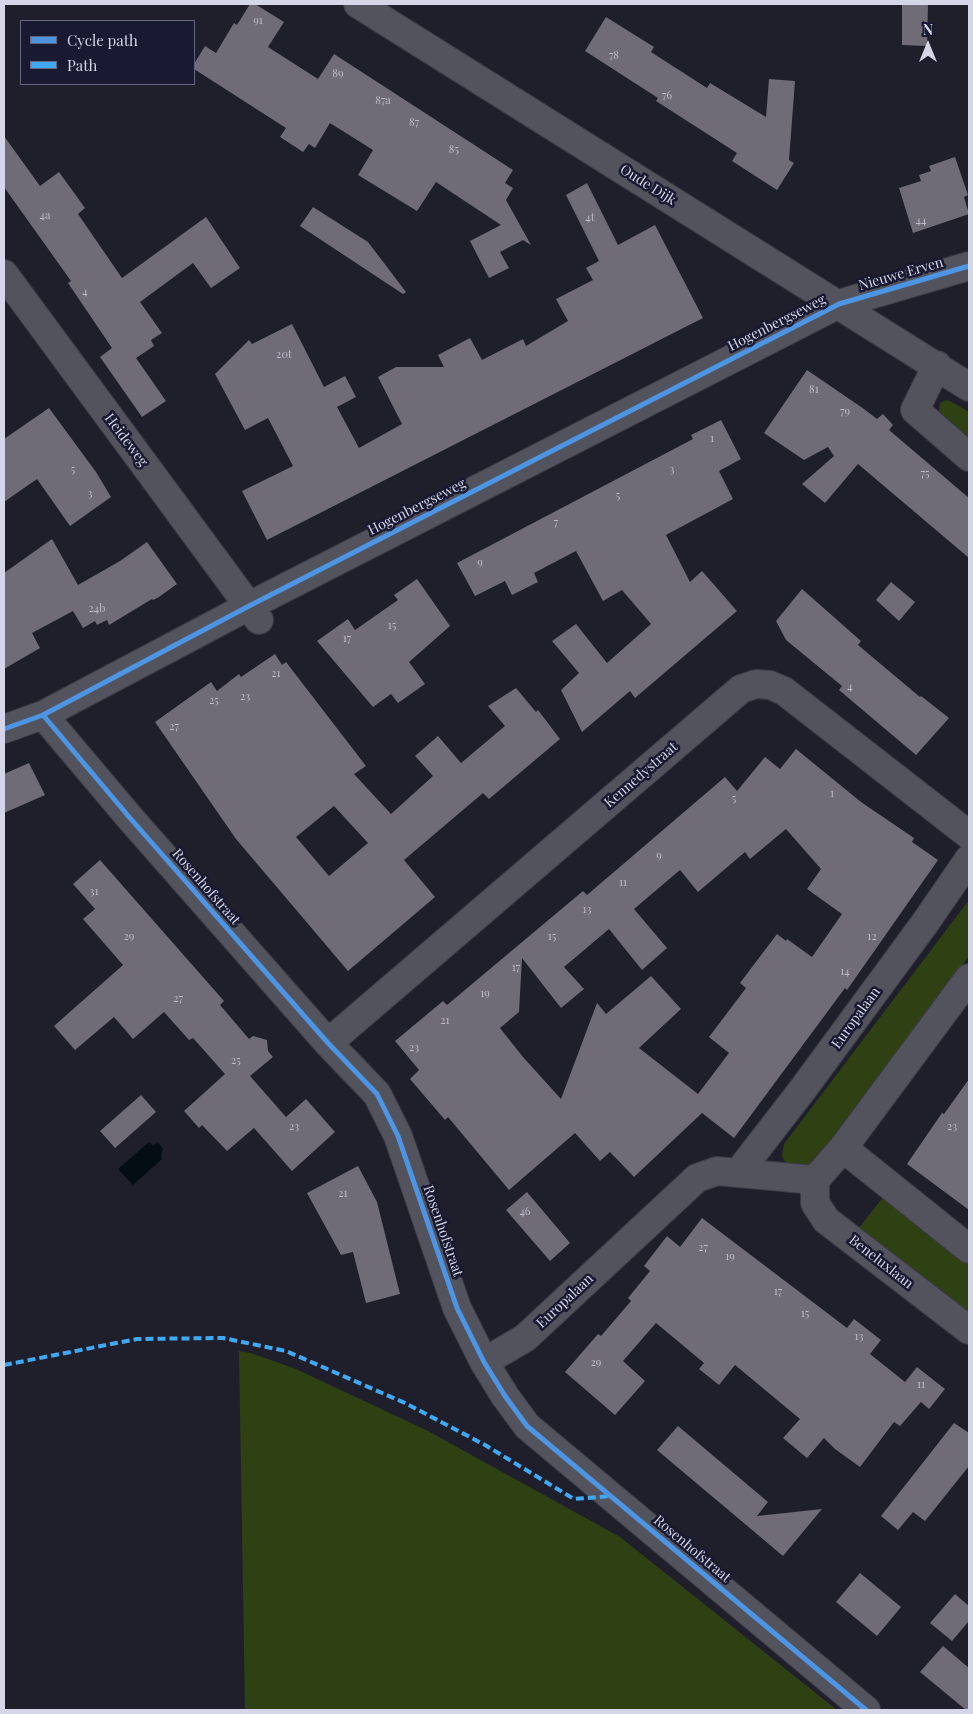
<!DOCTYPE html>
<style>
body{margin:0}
#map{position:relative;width:973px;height:1714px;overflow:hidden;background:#1f1f2c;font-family:"Playfair Display",serif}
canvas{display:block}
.frame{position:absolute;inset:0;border:5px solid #d5d7e8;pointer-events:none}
.legend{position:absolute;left:20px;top:20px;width:175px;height:65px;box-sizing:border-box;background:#191a32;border:1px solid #64667b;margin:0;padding:6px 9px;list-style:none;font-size:15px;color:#d5d7e8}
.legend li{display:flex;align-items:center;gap:10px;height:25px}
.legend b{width:25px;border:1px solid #64667b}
.north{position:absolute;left:903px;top:20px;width:50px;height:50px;-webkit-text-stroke:4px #191a32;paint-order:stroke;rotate:0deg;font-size:14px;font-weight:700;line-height:20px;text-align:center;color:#d5d7e8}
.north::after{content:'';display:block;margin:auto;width:18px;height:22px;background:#d5d7e8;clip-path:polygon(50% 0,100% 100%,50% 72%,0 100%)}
</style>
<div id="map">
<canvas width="973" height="1714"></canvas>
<div class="frame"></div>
<ul class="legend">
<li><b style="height:6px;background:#4d94e3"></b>Cycle path</li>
<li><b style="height:6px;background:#3fa9f5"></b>Path</li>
</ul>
<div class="north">N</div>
</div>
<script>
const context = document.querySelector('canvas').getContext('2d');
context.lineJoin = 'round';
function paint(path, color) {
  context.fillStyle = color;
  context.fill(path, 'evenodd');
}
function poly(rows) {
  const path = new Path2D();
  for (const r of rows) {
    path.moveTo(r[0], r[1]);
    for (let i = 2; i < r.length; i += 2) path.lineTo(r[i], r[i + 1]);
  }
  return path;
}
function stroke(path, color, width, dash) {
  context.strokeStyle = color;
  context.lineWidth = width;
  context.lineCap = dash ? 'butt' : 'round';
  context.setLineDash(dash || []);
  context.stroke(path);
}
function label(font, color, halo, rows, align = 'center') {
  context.font = font + ' "Playfair Display",serif';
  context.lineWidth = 5;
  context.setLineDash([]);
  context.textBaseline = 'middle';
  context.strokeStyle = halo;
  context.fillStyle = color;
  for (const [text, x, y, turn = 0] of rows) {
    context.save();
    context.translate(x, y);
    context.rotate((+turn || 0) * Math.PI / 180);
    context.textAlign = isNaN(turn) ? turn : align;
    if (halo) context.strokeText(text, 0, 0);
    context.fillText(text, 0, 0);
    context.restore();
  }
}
paint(poly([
 [946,400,954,403,969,412,969,438,939,411,940,403],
 [969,900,969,956,824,1153,811,1166,796,1169,785,1162,782,1156,784,1144],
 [885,1195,969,1262,969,1316,858,1229],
 [239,1351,251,1353,296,1369,428,1431,620,1537,837,1710,245,1710]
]), '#2f4112');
paint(poly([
 [149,1142,152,1145,158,1143,163,1148,161,1156,162,1159,133,1185,118,1169]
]), '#030d13');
paint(poly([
 [250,4,255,4,284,22,268,47,318,79,334,54,513,170,505,183,513,188,506,200,531,245,523,240,500,252,509,268,489,278,470,241,501,225,436,182,417,211,358,175,373,150,330,123,315,148,309,144,303,152,280,137,286,128,194,69,194,64,205,46,216,53,234,23,237,25],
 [902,4,928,4,927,46,902,45],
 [606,17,654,47,651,52,707,88,710,83,766,117,769,79,795,81,789,160,794,163,777,190,732,161,737,153,656,101,658,98,585,51],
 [4,136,40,186,59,172,85,208,78,214,122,278,206,217,240,268,211,288,193,263,140,302,162,333,151,340,154,346,136,358,166,401,142,417,100,357,112,348,68,283,71,281,4,187],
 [955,157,968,195,964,197,969,214,913,233,899,188,921,181,919,175,931,171,929,166],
 [587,183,618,245,655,225,703,318,267,540,242,491,293,466,268,418,245,430,215,374,249,340,252,344,292,324,324,387,345,376,356,397,337,407,359,448,402,424,378,377,396,367,444,367,438,355,470,338,482,360,523,339,526,346,568,321,556,299,593,280,586,268,599,261,566,195],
 [313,207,368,242,406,292,403,294,300,226],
 [807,370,864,409,877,419,883,414,893,425,889,430,969,498,969,558,858,464,825,503,802,484,834,456,828,447,804,460,764,433],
 [49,408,96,472,111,497,70,526,37,479,4,502,4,439],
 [721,420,741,459,719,471,733,499,666,535,690,582,702,571,737,611,635,698,630,691,582,732,561,690,579,673,552,641,576,624,607,663,651,624,622,590,603,601,576,551,534,573,538,582,512,595,505,581,475,596,457,563,693,439,691,435],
 [52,539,78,585,120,561,147,542,177,584,159,597,153,600,152,599,109,625,107,620,97,625,95,621,83,628,73,611,32,633,40,648,4,669,4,573],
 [417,579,450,626,409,662,425,684,398,703,391,694,373,707,317,641,348,619,355,630,398,600,394,595],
 [891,582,915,602,899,621,876,600],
 [802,589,861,641,858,645,920,697,921,696,949,718,916,755,839,690,842,686,786,640,776,621],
 [275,654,282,665,286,662,366,766,354,774,391,814,433,776,415,756,438,736,461,763,505,726,488,706,516,688,536,712,538,710,560,739,489,799,483,793,404,860,435,897,348,971,236,839,155,722,211,682,217,691,239,674,241,677],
 [334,806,368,843,329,876,296,837],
 [796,749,861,802,914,838,912,842,938,860,847,990,845,988,734,1138,702,1113,634,1177,610,1152,600,1161,575,1133,509,1190,448,1117,445,1120,410,1079,419,1070,395,1041,443,1001,447,1005,583,891,587,895,725,777,737,791,765,757,780,769],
 [786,829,821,869,807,889,842,914,812,957,787,939,786,941,777,934,740,983,746,988,709,1037,729,1053,698,1094,639,1048,681,1009,651,976,606,1014,597,1003,561,1099,523,1057,500,1028,519,1012,522,958,561,1008,584,989,564,967,609,929,642,970,667,948,634,909,680,870,698,892,745,852,750,859],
 [29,763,45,795,4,813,4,774],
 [100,860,224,1001,220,1005,249,1039,253,1036,267,1040,268,1051,273,1057,250,1076,286,1117,306,1099,335,1132,292,1171,254,1128,227,1151,202,1125,199,1128,184,1111,225,1074,193,1038,189,1040,164,1012,133,1039,114,1017,75,1050,54,1026,123,965,83,919,95,909,73,884],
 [969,1079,969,1210,907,1164,942,1113,944,1114],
 [141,1095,156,1112,115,1148,100,1131],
 [358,1166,377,1202,400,1294,366,1303,353,1252,341,1255,307,1193],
 [527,1192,570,1243,550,1261,506,1210],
 [702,1218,847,1328,854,1319,881,1340,870,1354,905,1382,917,1367,945,1389,929,1409,921,1402,900,1426,894,1422,860,1467,835,1449,824,1438,807,1458,783,1438,800,1419,735,1365,719,1385,699,1369,704,1363,656,1323,623,1361,645,1381,615,1415,565,1372,598,1334,601,1336,631,1301,628,1298,650,1271,644,1266,667,1236,680,1247],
 [954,1423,969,1433,969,1466,925,1521,913,1512,898,1530,881,1516],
 [678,1426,768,1502,757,1516,822,1509,783,1556,657,1450],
 [860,1573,901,1607,877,1636,836,1602],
 [955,1594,969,1606,969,1621,952,1641,930,1623],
 [943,1646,969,1668,969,1710,966,1710,920,1672]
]), '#6f6b77');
const minor = poly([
 [358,4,969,387],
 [4,274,259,620],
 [937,365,915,410,969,457],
 [43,715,130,818,328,1043,377,1094,398,1136,457,1308,484,1362,505,1396,527,1426,866,1710],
 [4,729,43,715,249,606,839,304,969,266],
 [328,1043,741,689,756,684,770,685,784,691,969,835],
 [843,1148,969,1249],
 [738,1173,803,1089,925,923,969,859],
 [815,1180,815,1203,826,1220,969,1330],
 [484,1362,525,1338,697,1178,717,1171,815,1180,843,1148,969,978]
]);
stroke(minor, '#3b3b46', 30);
stroke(minor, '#52535d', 28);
stroke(poly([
 [4,1365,137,1339,223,1338,286,1351,405,1403,485,1445,574,1499,611,1496]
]), '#3fa9f5', 4, [8, 4]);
stroke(poly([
 [43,715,130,818,328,1043,377,1094,398,1136,457,1308,484,1362,505,1396,527,1426,866,1710],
 [4,729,43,715,249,606,839,304,969,266]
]), '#4d94e3', 5);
label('11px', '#bcbccc', null, [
 ["91",258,21],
 ["78",614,56],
 ["89",338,74],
 ["76",667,96],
 ["87a",383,101],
 ["87",414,123],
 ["85",454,150],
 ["4a",45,216],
 ["4t",590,218],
 ["44",921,221],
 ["4",85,292],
 ["20t",284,355],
 ["81",814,390],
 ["79",845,412],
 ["1",712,439],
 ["5",73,470],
 ["3",672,470],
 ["75",925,474],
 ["3",90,494],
 ["5",618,496],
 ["7",556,523],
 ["9",480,563],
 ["24b",97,609],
 ["15",392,626],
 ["17",347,639],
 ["21",276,674],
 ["4",850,687],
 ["23",245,697],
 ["25",214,701],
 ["27",174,727],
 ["1",832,794],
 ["5",734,799],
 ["9",659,856],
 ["11",623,883],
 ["31",94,892],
 ["13",587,910],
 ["29",129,937],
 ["15",552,937],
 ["12",872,937],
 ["17",516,968],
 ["14",845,972],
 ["19",485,994],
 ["27",178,999],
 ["21",445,1021],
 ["23",414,1048],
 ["25",236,1061],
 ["23",294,1127],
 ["23",952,1127],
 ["21",343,1194],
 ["46",525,1212],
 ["27",703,1248],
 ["19",730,1257],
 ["17",778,1292],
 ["15",805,1314],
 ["13",859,1337],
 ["29",596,1363],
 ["11",921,1385]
]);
label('14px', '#d5d7e8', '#191a32', [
 ["Oude Dijk",648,185,32],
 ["Nieuwe Erven",901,274,-16],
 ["Hogenbergseweg",777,323,-27],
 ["Heideweg",126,440,53],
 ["Hogenbergseweg",417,507,-27],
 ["Kennedystraat",641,775,-41],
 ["Rosenhofstraat",206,887,49],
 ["Europalaan",856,1018,-54],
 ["Rosenhofstraat",443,1231,71],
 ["Beneluxlaan",881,1262,38],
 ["Europalaan",565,1301,-43],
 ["Rosenhofstraat",692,1549,40]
]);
</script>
